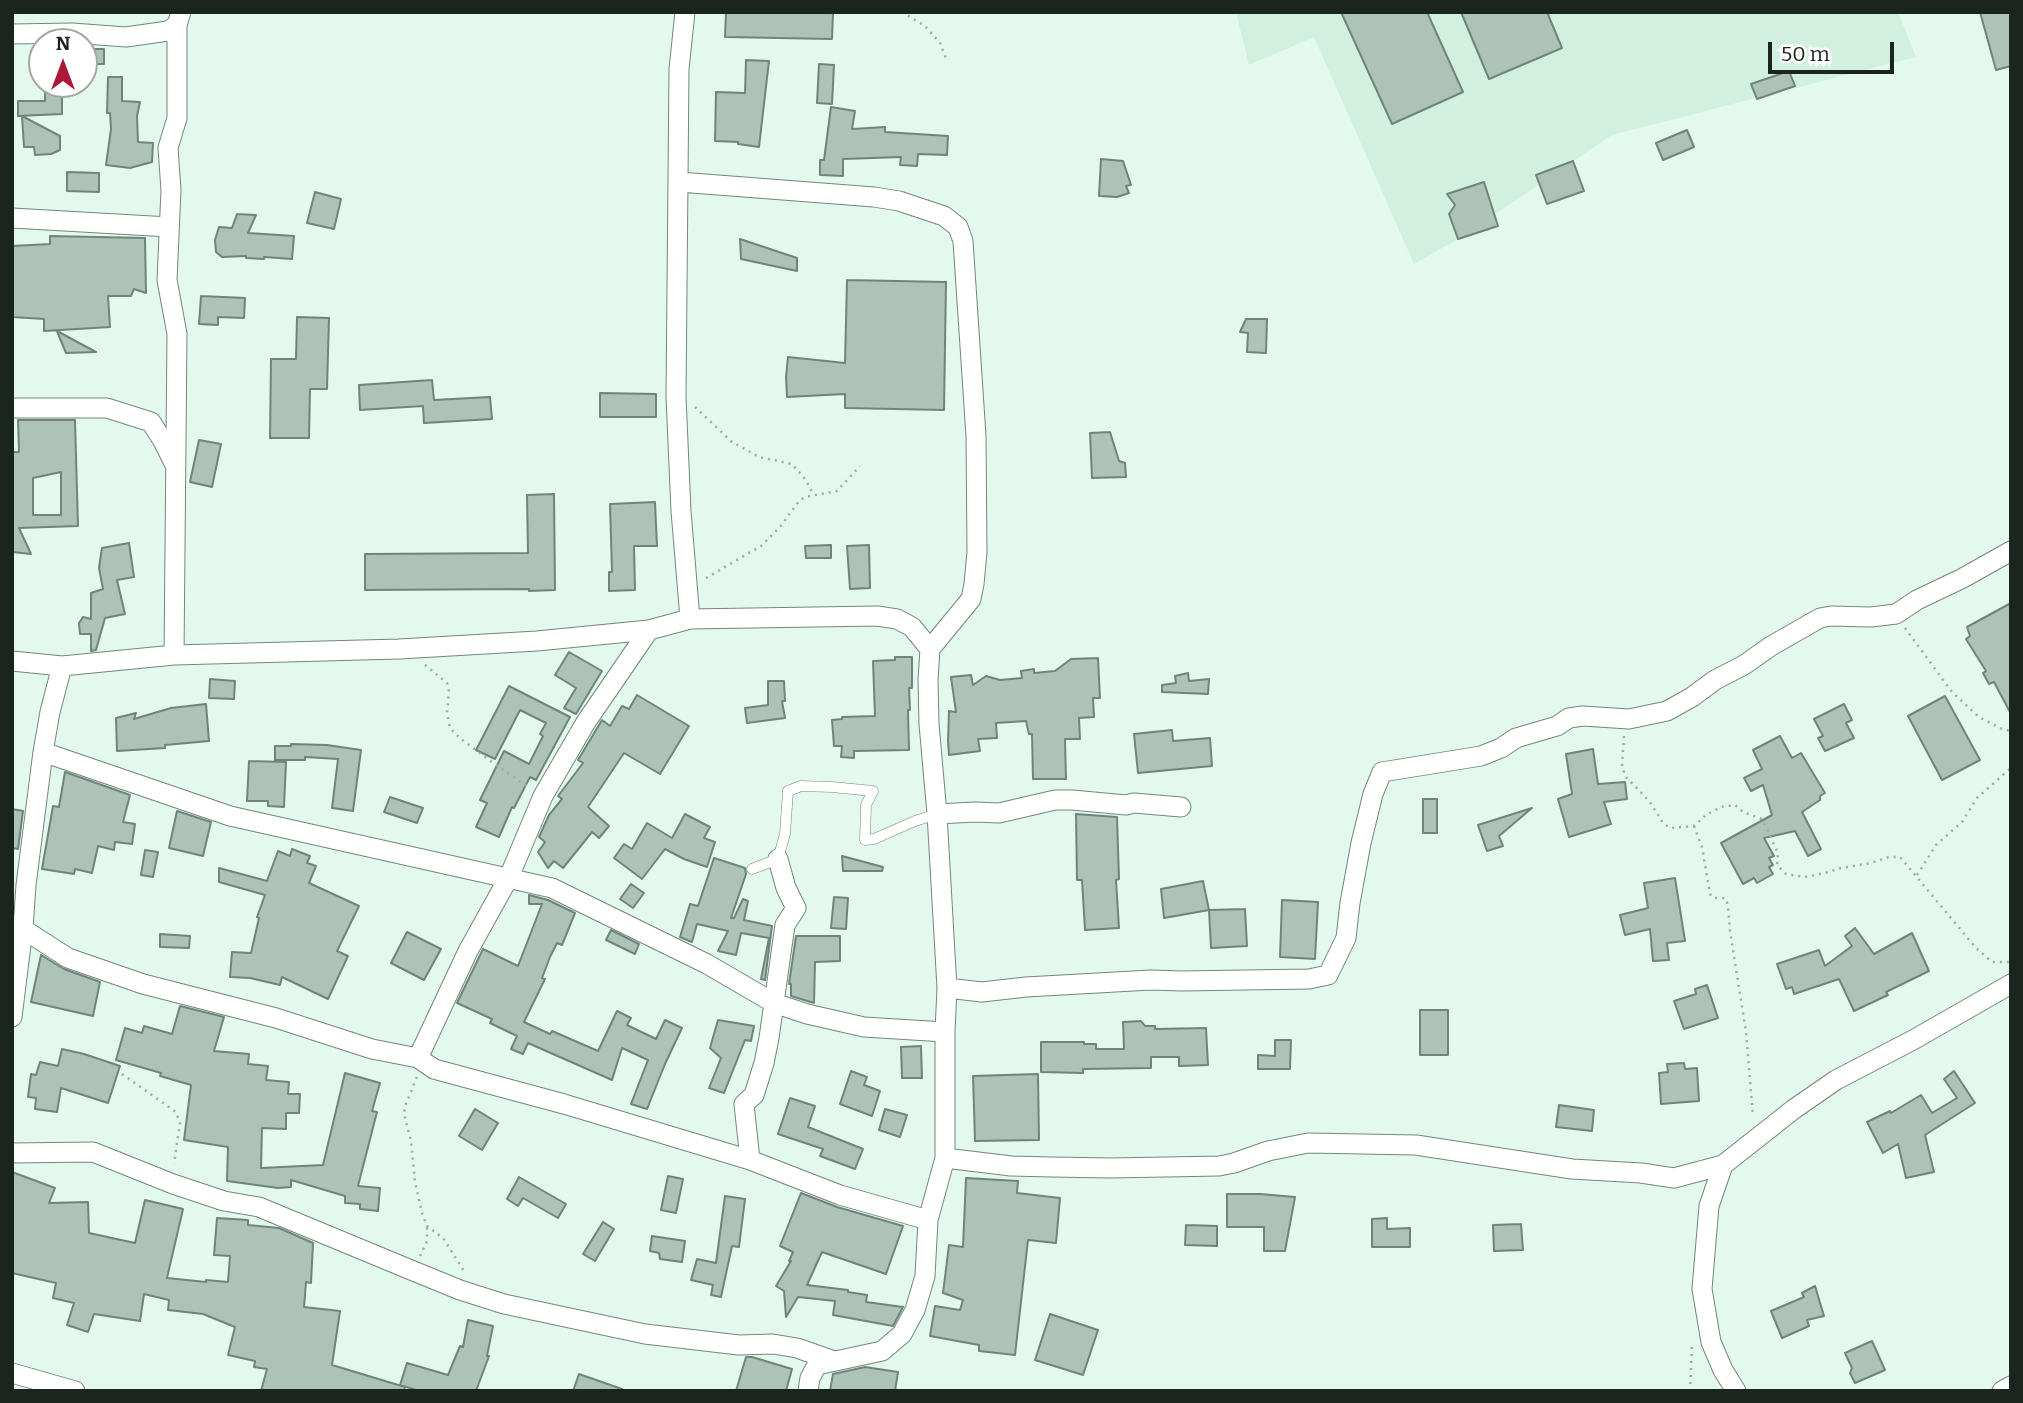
<!DOCTYPE html>
<style>
body{margin:0}
#map{position:relative;width:2023px;height:1403px;overflow:hidden;background:#e3f9ed;font-family:Bitter,serif}
canvas{display:block}
.frame{position:absolute;inset:0;border:14px solid #1c2420;pointer-events:none}
.north{position:absolute;left:28px;top:28px;width:70px;height:70px;box-sizing:border-box;background:#fff;border:2px solid #a4a7a6;border-radius:50%;rotate:0deg;font-size:19px;font-weight:700;line-height:28px;text-align:center;color:#1c2420}
.north::after{content:'';display:block;margin:auto;width:24px;height:32px;background:#ad183a;clip-path:polygon(50% 0,100% 100%,50% 72%,0 100%)}
.scale{position:absolute;left:1768px;top:42px;width:126px;height:32px;box-sizing:border-box;border:4px solid #1c2420;border-top:0;padding-left:9px;font-size:21px;line-height:24px;white-space:nowrap;color:#1c2420;-webkit-text-stroke:5px #fff;paint-order:stroke}
</style>
<div id="map">
<canvas width="2023" height="1403"></canvas>
<div class="frame"></div>
<div class="north">N</div>
<div class="scale">50 m</div>
</div>
<script>
const context = document.querySelector('canvas').getContext('2d');
context.lineJoin = 'round';
function paint(path, color) {
  context.fillStyle = color;
  context.fill(path, 'evenodd');
}
function poly(rows) {
  const path = new Path2D();
  for (const r of rows) {
    path.moveTo(r[0], r[1]);
    for (let i = 2; i < r.length; i += 2) path.lineTo(r[i], r[i + 1]);
  }
  return path;
}
function stroke(path, color, width, dash) {
  context.strokeStyle = color;
  context.lineWidth = width;
  context.lineCap = dash ? 'butt' : 'round';
  context.setLineDash(dash || []);
  context.stroke(path);
}
paint(poly([
 [1236,12,1898,12,1916,57,1612,135,1458,239,1414,264,1314,37,1249,65]
]), '#d2f0e0');
const building = poly([
 [726,12,833,13,832,39,725,37,726,12],
 [1341,12,1427,12,1463,92,1392,124,1341,12],
 [1461,12,1547,12,1562,48,1489,79,1461,12],
 [1980,12,2011,12,2011,66,1996,70,1980,12],
 [84,49,104,49,104,64,84,64,84,49],
 [746,60,769,61,759,147,738,144,738,142,715,141,716,92,745,93,746,60],
 [819,64,834,65,832,104,817,103,819,64],
 [1789,71,1795,86,1757,99,1751,84,1789,71],
 [108,77,122,77,122,101,140,102,137,116,138,142,153,143,152,162,130,168,106,165,111,129,110,113,107,113,108,77],
 [45,84,62,84,62,114,18,116,18,101,45,101,45,84],
 [831,107,855,111,852,129,885,127,885,132,948,136,947,155,918,154,917,166,900,165,901,157,843,159,843,176,820,175,820,160,824,160,831,107],
 [22,116,60,136,60,150,51,154,35,155,34,147,24,147,22,116],
 [1687,130,1694,147,1663,160,1656,143,1687,130],
 [1101,159,1123,161,1131,185,1126,186,1129,193,1117,197,1099,196,1101,159],
 [1573,161,1584,191,1547,204,1536,175,1573,161],
 [67,172,99,173,99,192,67,191,67,172],
 [1484,182,1498,226,1458,239,1449,214,1455,205,1447,194,1484,182],
 [315,192,341,199,334,229,307,223,315,192],
 [237,214,256,215,248,233,294,236,292,259,264,257,264,259,246,258,246,256,222,257,216,252,215,240,219,227,232,228,237,214],
 [50,236,145,238,146,293,134,289,131,296,108,296,110,327,44,331,44,319,12,317,12,246,50,244,50,236],
 [740,239,797,258,797,271,741,259,740,239],
 [847,280,946,282,944,410,845,408,845,394,787,397,786,377,788,357,845,363,847,280],
 [201,296,245,298,244,318,218,317,218,325,199,324,201,296],
 [297,317,329,318,327,389,310,389,309,438,270,438,271,359,296,359,297,317],
 [1246,319,1267,319,1266,353,1247,352,1248,333,1240,332,1246,319],
 [57,331,96,352,66,353,57,331],
 [432,380,434,400,490,397,492,419,424,423,423,406,360,410,359,385,432,380],
 [600,393,656,394,656,417,600,417,600,393],
 [18,420,75,420,78,526,19,528,31,554,12,552,12,452,19,452,18,420],
 [61,472,61,515,33,515,33,478,61,472],
 [1110,432,1119,461,1125,463,1126,477,1092,478,1090,433,1110,432],
 [199,440,221,444,212,487,190,482,199,440],
 [554,494,555,590,529,591,529,589,365,590,365,554,528,553,527,495,554,494],
 [655,502,657,546,634,546,635,590,609,591,609,572,612,572,610,504,655,502],
 [129,543,134,577,117,580,125,614,105,618,96,650,91,651,91,634,80,634,79,623,83,617,91,619,91,593,103,589,99,568,102,548,129,543],
 [831,545,831,558,806,558,805,546,831,545],
 [869,545,870,588,850,589,847,546,869,545],
 [2011,603,2011,714,1994,682,1989,684,1983,673,1986,671,1966,639,1970,636,1967,627,2011,603],
 [569,652,602,671,576,714,564,708,576,688,555,675,569,652],
 [895,657,912,657,912,688,909,688,910,710,908,710,909,750,854,751,854,758,841,757,842,746,834,746,832,720,842,719,842,717,875,716,873,661,895,660,895,657],
 [1098,658,1100,698,1093,698,1094,717,1079,718,1080,739,1065,739,1066,779,1033,779,1032,734,1029,734,1026,721,996,723,997,738,978,739,980,751,949,755,948,741,949,711,956,712,951,677,971,675,973,685,986,676,1000,680,1022,678,1021,671,1034,669,1034,673,1055,671,1071,659,1098,658],
 [1188,673,1189,681,1209,679,1208,694,1162,692,1162,685,1176,683,1175,676,1188,673],
 [210,679,235,681,234,699,209,698,210,679],
 [768,681,784,681,785,701,782,701,785,718,747,723,745,708,768,705,768,681],
 [509,686,570,717,536,780,530,777,514,808,512,807,499,837,476,827,487,803,480,800,504,751,529,764,543,736,540,734,546,723,520,710,495,759,476,750,509,686],
 [637,695,689,726,660,774,624,753,588,807,609,826,599,838,592,832,563,868,554,861,548,868,538,852,545,842,539,837,549,815,562,799,558,796,583,763,578,760,602,720,610,726,622,706,629,709,637,695],
 [1945,696,1980,760,1942,780,1908,716,1945,696],
 [206,704,209,741,165,745,165,748,117,751,116,718,136,713,134,719,171,708,206,704],
 [1844,704,1852,720,1846,723,1854,738,1825,751,1818,738,1823,736,1814,719,1844,704],
 [1172,730,1173,741,1210,738,1212,766,1138,773,1134,734,1172,730],
 [1780,736,1792,758,1801,753,1825,793,1820,796,1820,800,1802,812,1821,849,1808,856,1795,831,1764,838,1774,856,1769,858,1773,865,1769,867,1773,874,1757,883,1754,878,1743,884,1721,843,1772,815,1763,785,1751,791,1744,778,1762,769,1753,750,1780,736],
 [291,744,327,745,361,750,353,811,332,808,338,759,305,757,305,760,275,760,275,746,291,746,291,744],
 [1593,749,1598,784,1625,782,1627,799,1604,802,1611,824,1569,837,1558,799,1572,794,1566,754,1593,749],
 [249,761,286,762,284,807,268,806,268,801,247,801,249,761],
 [65,772,130,795,123,822,135,824,132,844,115,842,114,850,98,846,92,873,75,869,74,874,42,869,53,806,59,807,65,772],
 [390,797,423,808,417,823,384,812,390,797],
 [1423,799,1437,799,1437,833,1423,833,1423,799],
 [1532,808,1499,836,1503,846,1487,851,1478,825,1532,808],
 [12,809,23,811,18,849,12,848,12,809],
 [177,811,211,822,203,856,169,848,177,811],
 [685,814,710,827,704,838,715,842,707,867,684,859,665,849,642,879,614,858,624,844,632,849,647,823,672,838,685,814],
 [1076,814,1117,817,1119,879,1116,880,1119,928,1085,930,1082,880,1077,880,1076,814],
 [292,849,310,856,307,863,316,866,309,883,359,906,337,951,348,956,328,999,282,977,280,985,250,978,230,977,232,952,251,953,259,918,257,917,265,895,219,882,219,868,267,881,278,851,290,856,292,849],
 [145,850,158,852,153,877,141,875,145,850],
 [842,856,883,867,882,871,843,871,842,856],
 [714,858,745,868,746,874,731,918,734,918,743,899,748,901,744,920,772,926,765,980,761,979,769,938,741,933,736,955,718,951,728,931,697,924,692,942,680,937,690,904,698,906,714,858],
 [1675,878,1685,941,1667,943,1669,960,1653,961,1650,929,1625,935,1620,915,1648,908,1644,883,1675,878],
 [1203,881,1209,910,1164,918,1161,889,1203,881],
 [631,884,644,893,633,908,620,899,631,884],
 [529,895,548,900,575,913,562,945,557,943,550,957,542,978,545,979,524,1022,550,1034,552,1031,598,1051,617,1011,631,1018,627,1025,656,1039,665,1020,682,1028,665,1064,647,1109,631,1104,648,1060,622,1048,612,1080,528,1043,523,1054,511,1049,517,1036,490,1023,492,1019,457,1003,483,949,518,966,542,904,529,904,529,895],
 [834,897,848,898,846,929,831,928,834,897],
 [1282,900,1318,902,1315,959,1280,957,1282,900],
 [1245,909,1247,946,1211,948,1209,910,1245,909],
 [1855,928,1874,954,1912,933,1929,971,1886,992,1888,995,1854,1011,1839,979,1794,994,1792,987,1786,989,1777,964,1819,950,1825,966,1852,946,1845,936,1855,928],
 [611,930,639,944,635,954,606,940,611,930],
 [407,932,441,949,424,980,391,963,407,932],
 [160,934,190,936,189,948,160,947,160,934],
 [796,936,840,936,840,961,815,962,814,1003,791,996,791,984,789,984,796,936],
 [41,955,64,969,100,982,93,1016,31,1002,41,955],
 [1707,985,1718,1018,1684,1029,1674,1001,1696,994,1695,989,1707,985],
 [180,1006,224,1017,214,1051,249,1054,248,1064,268,1066,266,1080,289,1082,288,1094,300,1094,299,1113,286,1113,286,1129,262,1128,261,1168,323,1165,345,1073,380,1083,372,1111,377,1112,358,1186,380,1188,378,1211,360,1209,360,1204,345,1203,345,1196,291,1180,291,1187,278,1188,227,1181,228,1147,184,1140,191,1085,160,1076,161,1073,116,1060,125,1028,142,1033,144,1026,172,1034,180,1006],
 [1420,1010,1448,1010,1448,1055,1420,1055,1420,1010],
 [718,1020,754,1026,751,1041,745,1040,724,1093,709,1088,721,1058,710,1048,718,1020],
 [1141,1021,1145,1026,1155,1026,1155,1029,1206,1028,1208,1065,1179,1066,1179,1057,1151,1057,1151,1068,1083,1069,1083,1073,1041,1072,1041,1042,1084,1042,1084,1044,1096,1044,1096,1049,1124,1049,1123,1022,1141,1021],
 [1275,1040,1291,1040,1290,1069,1258,1069,1258,1055,1275,1056,1275,1040],
 [921,1046,922,1078,902,1078,901,1047,921,1046],
 [62,1049,84,1054,120,1066,108,1103,61,1088,57,1112,35,1109,36,1098,28,1097,31,1074,36,1075,40,1062,58,1066,62,1049],
 [1684,1063,1685,1069,1697,1068,1699,1101,1661,1104,1659,1073,1668,1072,1667,1064,1684,1063],
 [851,1071,867,1077,864,1085,880,1091,872,1116,840,1104,851,1071],
 [1954,1071,1975,1103,1925,1135,1934,1172,1906,1178,1898,1144,1883,1153,1867,1122,1890,1111,1891,1113,1921,1095,1932,1113,1957,1098,1944,1079,1954,1071],
 [1038,1074,1039,1140,975,1141,973,1076,1038,1074],
 [790,1098,815,1106,808,1127,863,1149,855,1169,820,1156,823,1149,778,1134,790,1098],
 [1559,1105,1594,1110,1592,1131,1556,1127,1559,1105],
 [475,1109,498,1123,482,1150,459,1136,475,1109],
 [885,1109,907,1115,900,1137,879,1130,885,1109],
 [12,1172,55,1188,49,1203,88,1202,89,1233,135,1243,145,1200,183,1209,167,1278,206,1282,206,1280,228,1282,230,1256,214,1255,217,1218,248,1220,248,1225,279,1228,313,1243,311,1283,306,1282,304,1307,340,1311,332,1365,405,1387,404,1391,261,1391,267,1369,254,1367,255,1361,228,1355,235,1327,203,1314,168,1310,169,1300,144,1294,140,1321,94,1314,88,1332,67,1325,74,1303,53,1298,56,1283,12,1273,12,1172],
 [668,1176,683,1179,676,1213,661,1210,668,1176],
 [519,1177,566,1204,558,1218,523,1198,518,1206,507,1199,519,1177],
 [966,1178,1018,1181,1017,1193,1060,1198,1056,1243,1028,1240,1015,1355,979,1351,979,1345,930,1336,935,1306,960,1310,963,1300,943,1293,949,1245,963,1247,966,1178],
 [801,1193,837,1207,903,1226,886,1274,822,1252,807,1285,848,1290,848,1292,867,1295,866,1302,903,1307,893,1326,833,1315,835,1301,798,1297,786,1317,784,1291,776,1286,791,1261,789,1261,793,1252,780,1246,801,1193],
 [1227,1194,1260,1194,1295,1197,1285,1251,1264,1251,1264,1227,1227,1227,1227,1194],
 [725,1196,745,1199,739,1247,732,1246,721,1297,711,1295,713,1285,691,1280,697,1259,716,1263,725,1196],
 [1387,1218,1387,1229,1410,1228,1410,1247,1372,1247,1372,1219,1387,1218],
 [603,1222,614,1229,595,1261,583,1254,603,1222],
 [1521,1224,1523,1250,1494,1251,1493,1225,1521,1224],
 [1186,1225,1217,1226,1217,1246,1185,1245,1186,1225],
 [652,1236,685,1241,682,1262,660,1259,659,1253,650,1251,652,1236],
 [1815,1286,1824,1316,1807,1320,1809,1326,1782,1338,1771,1311,1804,1297,1802,1293,1815,1286],
 [1050,1314,1098,1330,1083,1375,1035,1360,1050,1314],
 [468,1320,493,1326,487,1356,489,1356,476,1391,419,1391,400,1385,407,1363,448,1375,460,1346,463,1347,468,1320],
 [1872,1341,1885,1370,1855,1383,1850,1373,1852,1368,1845,1353,1872,1341],
 [746,1357,752,1357,792,1369,786,1391,736,1391,746,1357],
 [865,1367,898,1372,895,1391,830,1391,833,1374,865,1367],
 [579,1374,622,1389,621,1391,573,1391,579,1374]
]);
paint(building, '#aec3b8');
stroke(building, '#70857a', 2);
const lane = poly([
 [752,869,778,859,785,834,788,791,801,786,832,787,873,791,866,805,865,840,874,839,915,821,937,814]
]);
const street = poly([
 [685,12,679,69,676,397,681,511,690,619],
 [12,34,72,33,126,37,168,31,177,25],
 [679,182,874,197,899,201,944,216,958,227,963,241,976,436,977,552,974,584,971,599,930,649,928,680,929,724,937,814,947,988,945,1032,945,1158,928,1220,925,1276,915,1310,902,1334,882,1351,817,1365,810,1378,808,1391],
 [12,218,169,227],
 [12,408,107,408,151,422,163,441,174,463],
 [174,655,177,334,167,280,171,190,168,148,177,118,177,25,181,12],
 [12,661,62,666,174,655,399,649,537,641,649,630,690,619,877,616,897,619,912,627,930,649],
 [43,752,230,816,552,888,707,964,774,1003,807,1014,864,1027,945,1032],
 [937,814,975,812,999,813,1055,800,1072,800,1126,805,1134,803,1181,807],
 [12,925,23,929,68,958,143,984,276,1018,372,1049,418,1058,434,1069,564,1104,750,1160,840,1195,928,1220],
 [947,988,982,992,1026,987,1151,980,1182,981,1309,979,1328,975,1346,938,1350,903,1361,843,1373,794,1382,772,1481,756,1501,748,1516,738,1557,726,1569,718,1583,716,1629,719,1667,711,1692,697,1715,680,1744,665,1771,646,1820,618,1831,616,1871,617,1896,614,1917,600,1963,578,2011,551],
 [12,1017,23,929,26,885,43,752,50,712,62,666],
 [418,1058,468,951,509,877,543,796,586,722,649,630],
 [12,1153,93,1152,173,1184,224,1201,259,1207,411,1270,460,1290,504,1304,645,1334,739,1345,773,1344,797,1348,834,1361],
 [945,1158,1011,1166,1052,1167,1111,1168,1219,1166,1234,1163,1268,1151,1308,1143,1416,1145,1572,1169,1641,1173,1674,1178,1723,1165,1794,1109,1836,1080,1913,1040,2011,984],
 [750,1160,744,1104,754,1095,764,1063,769,1038,785,925,796,908,786,888,778,859],
 [1723,1165,1709,1206,1702,1289,1711,1342,1723,1370,1736,1391],
 [12,1373,75,1391],
 [2002,1391,2011,1386]
]);
stroke(lane, '#73877c', 11);
stroke(street, '#73877c', 21);
stroke(poly([
 [902,12,925,26,940,43,947,61],
 [695,407,732,442,759,457,792,464,805,479,814,495],
 [706,578,761,546,780,527,799,501,805,497,837,491,860,466],
 [1905,628,1952,692,1979,717,2002,729,2011,731],
 [425,665,447,683,449,691,447,713,450,728,461,739,492,762,528,787],
 [1624,736,1622,766,1625,776,1650,802,1663,823,1670,828,1694,826,1706,815,1721,807,1735,805,1743,812,1762,819,1778,853,1777,865,1786,874,1805,877,1825,873,1841,868,1871,863,1889,857,1900,857,1976,948,1992,962,2011,962],
 [1694,826,1702,847,1710,894,1714,898,1725,898,1728,905,1730,931,1746,1032,1753,1116],
 [1917,875,1936,845,1962,822,1977,798,2011,768],
 [122,1074,176,1112,180,1123,174,1164],
 [417,1077,405,1106,404,1114,411,1141,415,1182,422,1213,427,1226,443,1238,464,1271],
 [420,1256,427,1241,427,1226],
 [1690,1391,1692,1346]
]), '#9cada4', 2.5, [2, 5]);
stroke(lane, '#fff', 10);
stroke(street, '#fff', 19);
</script>
